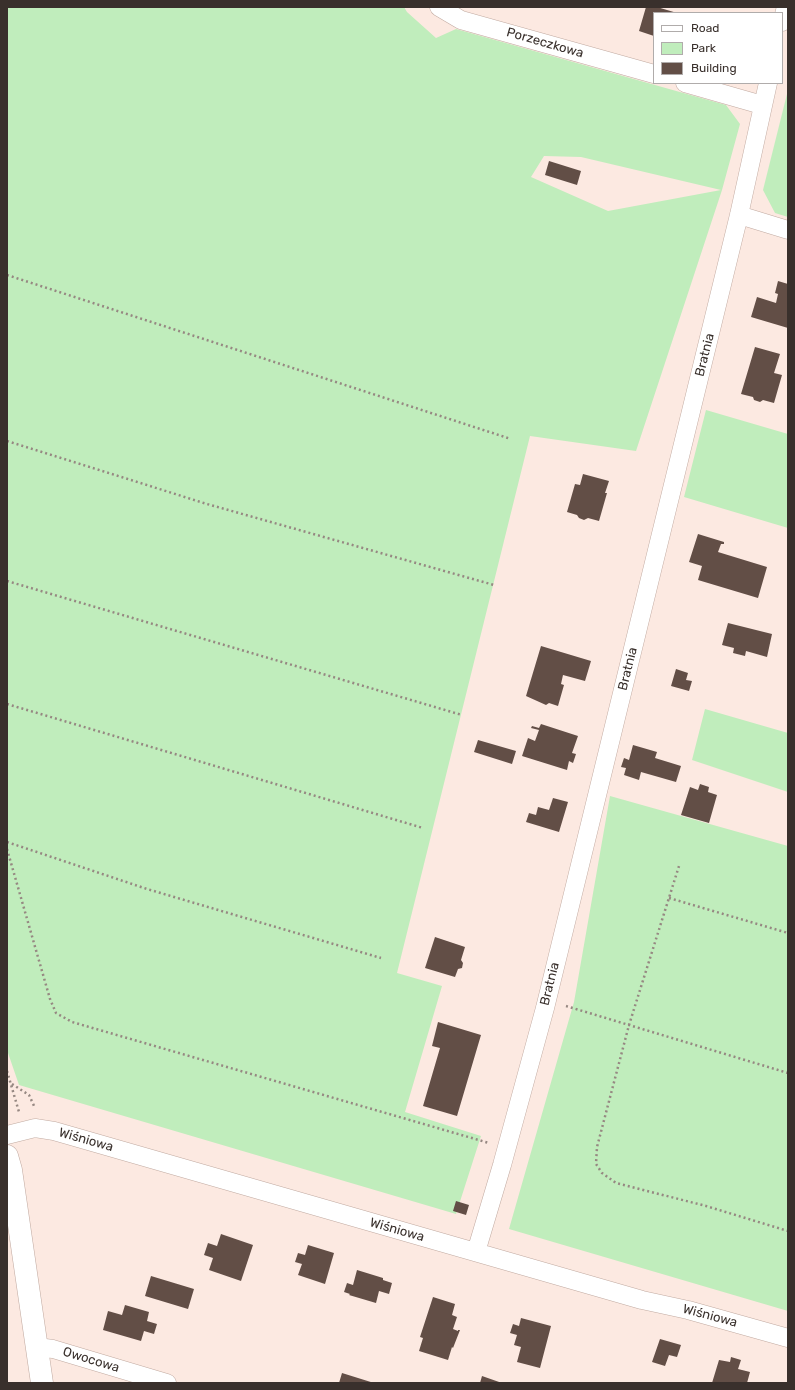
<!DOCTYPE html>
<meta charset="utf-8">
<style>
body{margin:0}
#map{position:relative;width:795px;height:1390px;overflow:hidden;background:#fce9e1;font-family:Rubik,sans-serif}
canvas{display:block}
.frame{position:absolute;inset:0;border:8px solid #39302c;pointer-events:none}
.legend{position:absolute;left:653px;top:12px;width:130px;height:72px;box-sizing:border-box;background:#fff;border:1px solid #b0acab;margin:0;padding:5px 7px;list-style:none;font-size:12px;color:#39302c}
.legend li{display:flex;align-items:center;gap:8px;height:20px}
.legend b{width:20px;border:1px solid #b0acab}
</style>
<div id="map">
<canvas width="795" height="1390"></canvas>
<div class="frame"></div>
<ul class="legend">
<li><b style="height:5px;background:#fff"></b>Road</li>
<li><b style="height:11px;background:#c0edbc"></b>Park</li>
<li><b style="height:11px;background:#624e46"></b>Building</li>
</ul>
</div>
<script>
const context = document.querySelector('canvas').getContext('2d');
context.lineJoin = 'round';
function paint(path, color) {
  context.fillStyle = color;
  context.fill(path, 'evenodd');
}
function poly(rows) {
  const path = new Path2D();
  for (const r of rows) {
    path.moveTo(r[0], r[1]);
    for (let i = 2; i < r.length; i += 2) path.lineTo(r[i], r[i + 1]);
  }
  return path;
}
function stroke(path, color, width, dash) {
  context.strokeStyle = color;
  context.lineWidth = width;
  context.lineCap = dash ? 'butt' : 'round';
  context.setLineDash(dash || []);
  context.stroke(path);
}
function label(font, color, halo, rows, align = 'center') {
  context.font = font + ' Rubik,sans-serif';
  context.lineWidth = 4;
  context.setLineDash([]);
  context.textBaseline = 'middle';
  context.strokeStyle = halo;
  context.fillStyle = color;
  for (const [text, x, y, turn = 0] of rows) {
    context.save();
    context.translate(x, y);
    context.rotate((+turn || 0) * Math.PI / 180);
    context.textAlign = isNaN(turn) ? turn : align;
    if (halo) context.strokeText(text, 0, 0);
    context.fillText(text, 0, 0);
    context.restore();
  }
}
paint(poly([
 [7,7,404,7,407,12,436,38,456,29,726,105,740,124,722,190,636,451,530,436,397,973,442,986,405,1112,481,1136,456,1214,19,1085,7,1050],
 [544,156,581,157,721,190,608,211,531,177],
 [787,94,788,94,788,217,775,213,763,190],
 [706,410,788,434,788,528,684,497],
 [705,709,788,733,788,792,692,760],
 [610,796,788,846,788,1311,509,1229,574,1002]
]), '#c0edbc');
paint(poly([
 [646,7,657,7,677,13,654,13,654,36,639,31],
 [549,161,581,171,577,185,545,175],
 [778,281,788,284,788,328,751,317,757,297,776,303,778,294,775,293],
 [755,347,780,354,774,373,782,375,774,403,763,400,760,402,754,400,753,397,741,394],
 [583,474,609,481,605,493,607,493,599,521,588,518,584,520,579,518,577,515,567,512,575,484,580,485],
 [698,534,724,542,724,544,721,544,718,552,767,567,758,598,698,580,702,566,689,562],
 [728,623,772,634,767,657,746,651,745,656,733,653,734,648,722,645],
 [541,646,591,661,585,681,563,675,561,684,564,685,558,706,549,703,546,705,526,696],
 [676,669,688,673,686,680,692,681,689,691,671,686],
 [541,724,578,736,572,753,576,754,573,763,569,761,567,770,522,756,528,738,535,741,539,730,531,728,532,726,539,728],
 [478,740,516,751,512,764,474,752],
 [633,745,657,752,655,758,681,766,676,782,641,772,639,780,624,775,626,768,621,767,624,758,629,760],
 [700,784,709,787,708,792,717,795,709,823,681,815,690,787,698,790],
 [553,798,568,802,559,832,526,822,529,813,536,815,538,807,549,810],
 [435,937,465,947,461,960,463,963,462,968,458,969,455,977,425,968],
 [438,1022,481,1035,457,1116,423,1106,440,1048,432,1046],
 [456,1201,469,1205,466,1215,453,1211],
 [221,1234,253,1245,241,1281,209,1270,213,1258,204,1255,208,1243,217,1246],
 [308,1245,334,1253,325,1284,298,1275,302,1264,295,1262,298,1253,305,1255],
 [357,1270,383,1278,383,1280,392,1283,389,1294,379,1291,376,1303,349,1295,350,1294,344,1292,347,1283,353,1285],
 [151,1276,194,1289,188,1309,145,1296],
 [433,1297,455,1304,452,1315,457,1317,453,1329,458,1331,458,1330,460,1330,453,1348,452,1347,448,1360,419,1351,423,1338,420,1337],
 [125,1305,149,1312,147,1321,157,1324,154,1334,144,1331,141,1341,103,1330,108,1311,122,1315],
 [521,1318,551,1326,540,1368,517,1362,521,1347,514,1345,517,1335,510,1333,513,1324,519,1326],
 [660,1339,681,1345,677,1357,669,1355,665,1366,652,1362],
 [731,1357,741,1360,738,1369,750,1372,747,1383,712,1383,719,1360,730,1362],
 [342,1373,374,1383,339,1383],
 [482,1376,502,1383,480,1383]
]), '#624e46');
const minor = poly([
 [439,7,461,20,654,74],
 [782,22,786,7],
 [685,83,762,105],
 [739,215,788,230],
 [7,1135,35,1128,54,1131,642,1300,688,1310,788,1338],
 [476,1252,502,1165,545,1008,739,215,768,83],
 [37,1347,53,1349,167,1383]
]);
const tertiary = poly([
 [7,1156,11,1170,42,1383]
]);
stroke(minor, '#c1aaa1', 19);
stroke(tertiary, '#c1aaa1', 23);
stroke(poly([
 [7,275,511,439],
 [7,441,207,504,494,585],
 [7,581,462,715],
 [7,704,423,828],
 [7,842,147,889,381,958],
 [7,849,50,999,56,1013,72,1022,489,1143],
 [679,866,629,1025,597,1147,596,1164,602,1173,616,1183,706,1206,788,1231],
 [669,898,788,933],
 [566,1006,788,1073],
 [7,1071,19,1112],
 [12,1084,29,1095,35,1108]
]), '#968882', 2.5, [2, 3]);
stroke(minor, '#fff', 18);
stroke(tertiary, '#fff', 22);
label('13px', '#39302c', '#fff', [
 ["Porzeczkowa",545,43,16],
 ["Bratnia",705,355,-76],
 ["Bratnia",628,669,-76],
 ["Bratnia",550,984,-76],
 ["Wiśniowa",86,1140,16],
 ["Wiśniowa",397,1230,16],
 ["Wiśniowa",710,1316,15],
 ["Owocowa",91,1360,17]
]);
</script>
